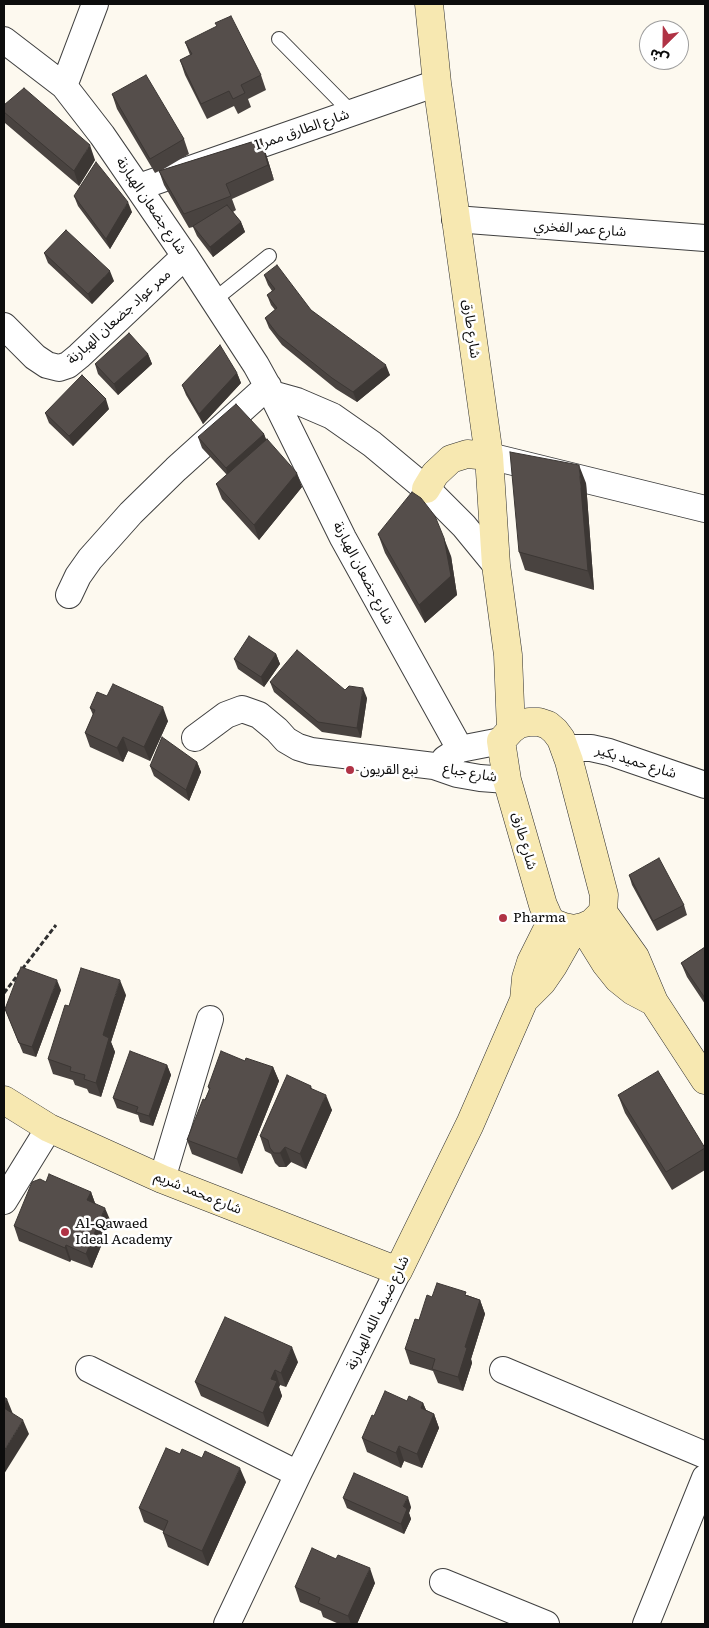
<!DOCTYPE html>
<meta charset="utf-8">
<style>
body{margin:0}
#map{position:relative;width:709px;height:1628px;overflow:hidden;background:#fdf9ef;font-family:Literata,"Noto Sans Arabic",serif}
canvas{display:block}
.frame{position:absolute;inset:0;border:5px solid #0d0d0d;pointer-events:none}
.north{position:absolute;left:639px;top:20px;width:50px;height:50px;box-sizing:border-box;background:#fff;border:1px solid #9e9e9e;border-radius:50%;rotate:203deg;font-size:14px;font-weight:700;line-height:20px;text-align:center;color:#0d0d0d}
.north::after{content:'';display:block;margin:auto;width:18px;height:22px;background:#b03345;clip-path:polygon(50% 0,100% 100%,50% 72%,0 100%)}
</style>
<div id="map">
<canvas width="709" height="1628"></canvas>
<div class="frame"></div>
<div class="north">ش</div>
</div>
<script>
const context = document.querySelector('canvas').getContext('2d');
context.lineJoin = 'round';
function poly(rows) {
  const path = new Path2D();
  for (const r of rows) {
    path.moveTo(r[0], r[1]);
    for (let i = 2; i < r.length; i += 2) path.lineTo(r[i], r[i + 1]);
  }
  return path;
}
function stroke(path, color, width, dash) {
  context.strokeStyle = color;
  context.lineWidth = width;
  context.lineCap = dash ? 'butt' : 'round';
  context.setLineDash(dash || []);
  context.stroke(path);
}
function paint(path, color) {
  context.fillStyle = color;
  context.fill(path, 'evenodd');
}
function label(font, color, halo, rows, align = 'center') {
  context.font = font + ' Literata,"Noto Sans Arabic",serif';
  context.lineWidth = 5;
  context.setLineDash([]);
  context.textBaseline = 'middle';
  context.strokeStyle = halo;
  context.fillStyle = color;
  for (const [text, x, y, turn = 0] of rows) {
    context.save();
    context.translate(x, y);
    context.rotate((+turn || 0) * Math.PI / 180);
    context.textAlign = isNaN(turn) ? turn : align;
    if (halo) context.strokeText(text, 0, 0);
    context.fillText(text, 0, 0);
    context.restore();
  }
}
const lane = poly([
 [279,39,352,113],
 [214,300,269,256]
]);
const street = poly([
 [4,40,64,86,102,135,185,256,256,365,272,394,343,538,460,749],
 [64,86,95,4],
 [139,187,437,83],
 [455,219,705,238],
 [4,326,35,357,47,365,59,368,68,365,79,356,185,256],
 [272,394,297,401,332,416,372,444,432,494,464,526,496,565],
 [489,456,705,509],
 [69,595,78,576,90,559,131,513,176,469,268,386],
 [195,738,226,715,242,709,259,715,277,730,286,740,298,747,311,751,434,766,457,774,480,778,507,780],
 [565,748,591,748,609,752,705,785],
 [445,759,460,749,501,741],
 [162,1179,210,1019],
 [4,1201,49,1128],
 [89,1369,298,1474],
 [503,1370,705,1455],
 [443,1582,546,1624],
 [227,1624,298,1474,398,1271],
 [646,1624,705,1478]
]);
const secondary = poly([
 [429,4,437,83,489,456,496,565,508,655,511,730],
 [426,489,435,474,451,459,467,454,489,456],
 [529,722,539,722,548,725,555,731,561,739,569,761,604,895,603,912,592,923,583,927,574,929,564,927,551,922,547,914,543,905,507,780,501,741,511,730,519,724,529,722],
 [603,912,635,957,654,1002,705,1080],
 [583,927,606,964,618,979,633,991,654,1002],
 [524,1000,542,982,553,966,574,929],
 [4,1100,49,1128,162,1179,398,1271,470,1124,524,1000,526,978,531,962,551,922]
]);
stroke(lane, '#404040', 16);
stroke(street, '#404040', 28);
stroke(secondary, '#2f2f2f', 29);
stroke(poly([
 [4,993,56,925]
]), '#2f2f2f', 3, [5, 2.5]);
stroke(lane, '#fff', 14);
stroke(street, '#fff', 26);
stroke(secondary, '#f7e8b1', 28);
paint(poly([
 [185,42,261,75,266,90,248,99,251,107,238,114,234,106,207,119,185,75,180,60,190,55],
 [112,94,184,139,189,154,162,170,261,139,266,154,274,180,232,199,236,210,233,212,241,222,245,232,213,257,197,236,193,227,189,228,164,185,159,171,155,173,117,109],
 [4,105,95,160,79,186,5,123,4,120],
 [74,196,132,212,110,249,78,206],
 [44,253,114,281,92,304,48,263],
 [264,275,311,310,390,375,357,402,336,389,282,345,269,328,265,318,275,310,271,305,267,295,272,291,268,285],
 [148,354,152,364,118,395,98,374,95,364],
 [237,373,241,383,203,424,186,395,182,385],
 [109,409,73,446,49,423,45,413],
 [264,434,266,440,302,487,259,540,222,499,216,484,227,475,202,448,198,437],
 [586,483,594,590,525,570,519,552],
 [378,534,451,556,457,595,425,623,385,553],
 [276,654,280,664,264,687,238,669,234,659],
 [270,682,345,690,367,698,361,738,322,732,274,692],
 [107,696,168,721,150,761,128,751,123,762,90,747,85,733,93,715,90,708],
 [197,762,201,772,189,801,154,776,150,766],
 [629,875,684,905,687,915,657,931,632,885],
 [705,947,705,1004,687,977,681,963],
 [61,990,36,1057,23,1053,5,1009],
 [126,995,111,1042,115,1052,101,1097,89,1093,87,1089,75,1085,73,1080,53,1074,48,1059,69,1006],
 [245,1061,273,1067,279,1081,242,1174,192,1154,187,1140,209,1090,208,1087],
 [167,1065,171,1075,153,1126,140,1122,138,1115,117,1108,113,1098],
 [311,1086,312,1089,332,1110,306,1169,291,1162,286,1167,279,1167,275,1163,271,1154,265,1151,260,1136],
 [618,1095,705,1148,705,1170,672,1190,625,1113],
 [46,1182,91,1192,95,1203,111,1222,92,1268,71,1260,70,1262,19,1241,14,1226],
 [467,1295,480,1300,485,1314,471,1359,472,1363,463,1391,438,1383,433,1371,410,1364,405,1349,419,1320,432,1297],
 [298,1362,286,1387,280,1385,279,1387,282,1396,268,1427,201,1396,195,1382],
 [407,1401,423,1403,426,1410,434,1414,439,1428,422,1468,404,1461,401,1468,367,1452,362,1438,374,1416],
 [246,1482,208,1566,168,1547,163,1533,163,1531,144,1522,139,1508],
 [343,1498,411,1507,409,1513,411,1519,404,1534,347,1508],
 [336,1559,375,1583,357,1624,339,1624,323,1617,321,1611,300,1602,295,1587]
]), '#494340');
paint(poly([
 [261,139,266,154,274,180,268,165],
 [90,145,95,160,79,186,74,171],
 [128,202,132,212,110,249,106,239],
 [241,222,245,232,213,257,210,247],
 [110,271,114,281,92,304,88,294],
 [148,354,152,364,118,395,114,384],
 [386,365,390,375,357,402,353,392],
 [237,373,241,383,203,424,199,414],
 [106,399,109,409,73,446,69,436],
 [264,434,268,444,229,478,226,468],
 [579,465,586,483,594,590,588,571],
 [297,473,302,487,259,540,254,525],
 [444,538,451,556,457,595,425,623,419,605],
 [276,654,280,664,264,687,261,677],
 [363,688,367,698,361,738,357,728],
 [163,707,168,721,150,761,144,747],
 [123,737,128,751,123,762,117,748],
 [197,762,201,772,189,801,186,790],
 [57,980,61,990,36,1057,32,1047],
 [120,980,126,995,111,1042,115,1052,101,1097,96,1083,103,1035],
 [167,1065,171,1075,153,1126,149,1116],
 [273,1067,279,1081,242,1174,237,1159],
 [326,1095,332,1110,306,1169,300,1154],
 [285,1147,291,1162,286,1167,280,1153],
 [91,1192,96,1206,87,1200],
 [105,1208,111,1222,92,1268,86,1254],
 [66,1245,71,1260,70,1262,65,1248],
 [480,1300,485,1314,471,1359,472,1363,463,1391,458,1377,465,1347],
 [292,1347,298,1362,286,1387,281,1373],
 [275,1370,280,1385,279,1387,282,1396,268,1427,263,1413,271,1379],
 [7,1399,13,1414,4,1410,4,1405],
 [423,1403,429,1417,421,1408],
 [434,1414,439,1428,422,1468,417,1454],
 [23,1420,29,1434,4,1474,4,1451],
 [399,1446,404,1461,401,1468,396,1453],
 [240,1468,246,1482,208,1566,202,1551],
 [408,1497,411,1507,409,1513,411,1519,404,1534,401,1524,403,1506],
 [370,1568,375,1583,357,1624,351,1624,348,1616]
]), '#3c3734');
const building = poly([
 [231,16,261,75,241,85,245,93,233,99,229,91,201,104,180,60,192,54,185,42,217,26,215,23,231,16],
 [146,75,184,139,150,159,112,94,146,75],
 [24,88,90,145,74,171,4,112,4,105,24,88],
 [261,139,268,165,226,184,231,196,184,214,159,171,261,139],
 [96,162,128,202,106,239,74,196,96,162],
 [227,205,241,222,210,247,193,226,227,205],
 [66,230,110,271,88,294,44,253,66,230],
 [277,265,311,310,386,365,353,392,332,378,278,335,265,318,277,308,267,295,275,289,264,275,277,265],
 [129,333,148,354,114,384,95,364,129,333],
 [220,345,237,373,199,414,182,385,220,345],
 [82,375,106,399,69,436,45,413,82,375],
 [236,404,264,434,226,468,198,437,236,404],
 [267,439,297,473,254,525,216,484,267,439],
 [510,452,579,465,588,571,519,552,510,452],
 [412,492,421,498,435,516,444,538,451,576,419,605,378,534,412,492],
 [249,636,276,654,261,677,234,659,249,636],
 [297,650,345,690,349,686,363,688,357,728,318,722,270,682,297,650],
 [113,684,163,707,144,747,123,737,117,748,85,733,95,710,90,708,97,692,107,696,113,684],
 [162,737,197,762,186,790,150,766,162,737],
 [659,858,684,905,653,921,629,875,659,858],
 [705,947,705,998,681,963,705,947],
 [21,967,57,980,32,1047,19,1043,5,1009,21,967],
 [81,968,120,980,103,1035,109,1038,96,1083,84,1079,85,1075,70,1071,71,1067,48,1059,65,1005,69,1006,81,968],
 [130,1051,167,1065,149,1116,136,1112,138,1107,113,1098,130,1051],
 [221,1051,245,1061,246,1058,273,1067,237,1159,187,1140,203,1099,205,1100,210,1088,208,1087,221,1051],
 [658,1071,705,1148,666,1172,618,1095,658,1071],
 [287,1075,311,1086,310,1088,326,1095,300,1154,285,1147,280,1153,274,1153,270,1148,268,1140,260,1136,287,1075],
 [49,1174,91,1192,87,1200,105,1208,86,1254,66,1245,65,1248,14,1226,32,1182,40,1179,46,1182,49,1174],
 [437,1283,466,1292,465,1295,480,1300,465,1347,467,1348,458,1377,432,1369,435,1359,405,1349,415,1319,419,1320,427,1295,432,1297,437,1283],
 [225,1317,292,1347,281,1373,275,1370,271,1379,277,1381,263,1413,195,1382,225,1317],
 [385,1391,407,1401,409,1396,423,1403,421,1408,434,1414,417,1454,399,1446,396,1453,362,1438,372,1415,374,1416,385,1391],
 [4,1397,7,1399,4,1405,4,1397],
 [4,1408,23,1420,4,1451,4,1408],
 [166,1448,180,1454,182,1449,202,1458,205,1451,240,1468,202,1551,163,1533,168,1521,139,1508,166,1448],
 [354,1473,408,1497,403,1506,407,1509,401,1524,343,1498,354,1473],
 [312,1548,336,1559,338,1555,370,1568,348,1616,318,1603,320,1598,295,1587,312,1548]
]);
paint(building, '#554e4b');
stroke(building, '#3c3734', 1);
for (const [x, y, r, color] of [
 [350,770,5,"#b03345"],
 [503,918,5,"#b03345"],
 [65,1232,5,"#b03345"]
]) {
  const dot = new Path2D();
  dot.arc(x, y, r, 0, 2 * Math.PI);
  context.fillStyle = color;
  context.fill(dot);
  stroke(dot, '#fff', 2);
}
label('14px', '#0d0d0d', '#fff', [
 ["شارع الطارق ممر 1",302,130,-19],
 ["شارع جضعان الهبارنة",151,206,56],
 ["شارع عمر الفخري",580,229,4],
 ["ممر عواد جضعان الهبارنة",119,317,-42],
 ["شارع طارق",471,329,82],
 ["شارع جضعان الهبارنة",363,573,62],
 ["شارع حميد بكير",636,762,17],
 ["شارع جباع",470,773,10],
 ["شارع طارق",524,841,74],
 ["شارع محمد شريم",198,1193,22],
 ["شارع ضيف الله الهبارنة",378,1313,-64]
]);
label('14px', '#0d0d0d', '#fff', [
 ["نبع القريون",360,770],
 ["Pharma",513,918],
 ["Al-Qawaed",75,1224],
 ["Ideal Academy",75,1240]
], 'left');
</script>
